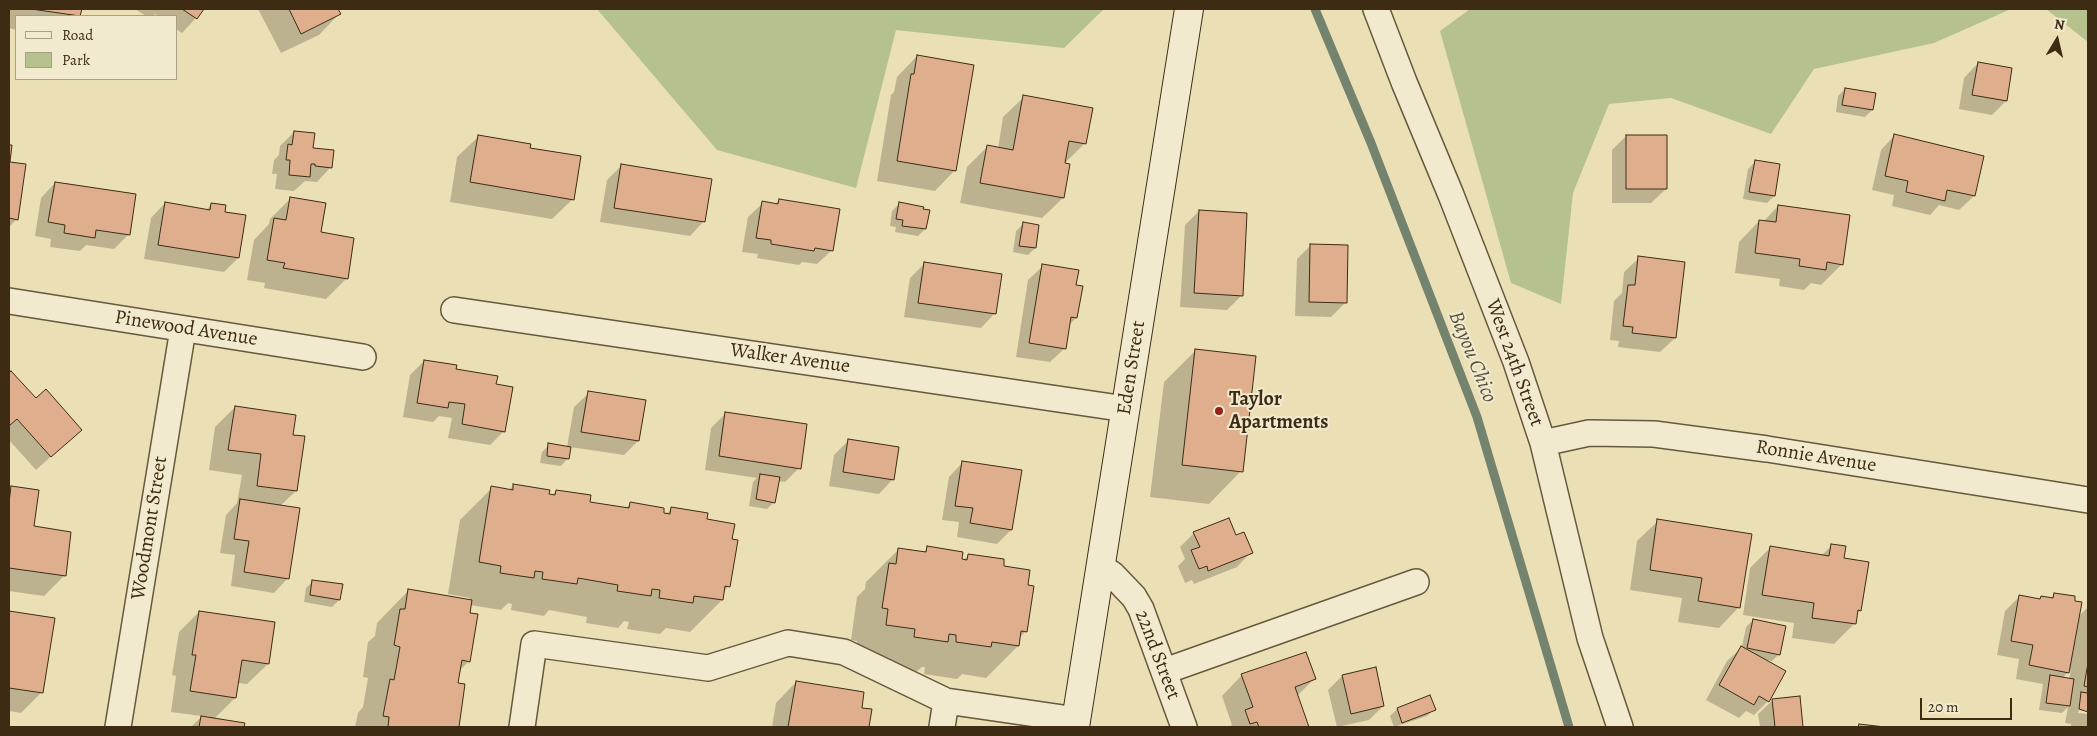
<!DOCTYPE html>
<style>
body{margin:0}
#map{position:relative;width:2097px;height:736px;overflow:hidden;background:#ebdfb5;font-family:Alegreya,serif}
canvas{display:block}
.frame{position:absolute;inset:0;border:10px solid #3d2b14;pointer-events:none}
.legend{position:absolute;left:15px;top:15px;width:162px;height:65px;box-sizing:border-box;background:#f2eacf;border:1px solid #aa9e84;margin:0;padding:6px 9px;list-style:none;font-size:15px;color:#3d2b14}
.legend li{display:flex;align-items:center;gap:10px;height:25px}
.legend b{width:25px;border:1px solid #aa9e84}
.north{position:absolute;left:2032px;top:15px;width:50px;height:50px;-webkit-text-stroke:4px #f2eacf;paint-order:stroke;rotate:9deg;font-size:14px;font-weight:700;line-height:20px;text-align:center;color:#3d2b14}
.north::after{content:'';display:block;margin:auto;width:18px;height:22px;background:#3d2b14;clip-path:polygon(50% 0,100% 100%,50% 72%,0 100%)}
.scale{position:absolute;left:1920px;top:698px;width:92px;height:22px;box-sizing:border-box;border:2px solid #3d2b14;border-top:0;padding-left:6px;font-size:15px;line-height:18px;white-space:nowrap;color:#3d2b14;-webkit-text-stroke:4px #f2eacf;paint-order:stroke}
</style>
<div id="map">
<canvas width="2097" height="736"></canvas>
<div class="frame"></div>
<ul class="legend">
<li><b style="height:6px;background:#f2eacf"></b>Road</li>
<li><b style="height:14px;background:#b6c28e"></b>Park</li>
</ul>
<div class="north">N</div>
<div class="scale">20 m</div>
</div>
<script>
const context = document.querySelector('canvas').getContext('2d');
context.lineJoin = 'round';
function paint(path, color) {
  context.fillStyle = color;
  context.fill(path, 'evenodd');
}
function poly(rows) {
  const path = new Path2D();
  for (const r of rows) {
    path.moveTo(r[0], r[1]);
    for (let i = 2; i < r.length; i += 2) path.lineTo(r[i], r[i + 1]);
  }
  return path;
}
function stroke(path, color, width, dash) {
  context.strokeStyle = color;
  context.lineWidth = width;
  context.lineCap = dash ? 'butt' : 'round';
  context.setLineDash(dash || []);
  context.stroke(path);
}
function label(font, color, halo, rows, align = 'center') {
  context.font = font + ' Alegreya,serif';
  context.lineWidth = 4;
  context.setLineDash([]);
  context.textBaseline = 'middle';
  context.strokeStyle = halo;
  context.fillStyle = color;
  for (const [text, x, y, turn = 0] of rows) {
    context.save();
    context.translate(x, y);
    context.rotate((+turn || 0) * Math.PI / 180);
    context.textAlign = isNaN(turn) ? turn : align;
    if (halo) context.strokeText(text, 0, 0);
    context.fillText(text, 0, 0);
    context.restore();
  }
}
paint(poly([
 [597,9,1104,9,1064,48,896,30,856,188,717,150],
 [1470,9,2011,9,1934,43,1814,69,1771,134,1671,98,1609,104,1573,193,1561,304,1511,283,1440,31],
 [2046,9,2088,9,2088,42]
]), '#b6c28e');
paint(poly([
 [9,9,80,9,79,16,16,16,16,30,9,28],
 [135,9,203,9,196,18,182,33,176,29,176,16,159,16,155,14,153,16,146,16],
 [258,9,336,9,339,14,319,35,281,53],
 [917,56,955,170,935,191,877,181,891,95,894,92,897,77],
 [1978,63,2011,69,2006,101,1992,115,1959,109,1964,78],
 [1845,89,1872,110,1865,117,1836,112,1838,96],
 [1024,97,1085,143,1064,164,1063,198,1042,218,960,203,967,167,987,147,998,149,1003,117],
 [294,132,331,167,317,182,305,181,294,191,275,189,277,174,272,174,274,160,279,155,280,146],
 [1895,135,1974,196,1959,210,1939,205,1930,215,1892,206,1894,195,1872,190,1881,150],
 [1626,136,1666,189,1651,203,1612,203,1612,150],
 [478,137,529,149,573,199,552,219,450,202,457,157],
 [1755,162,1774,196,1767,203,1743,199,1748,169],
 [9,163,24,165,17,219,9,227],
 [621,166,704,221,690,236,600,222,607,180],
 [55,183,134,195,128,235,114,249,86,245,80,251,50,247,51,239,35,236,41,198],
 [290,199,320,233,347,278,326,299,264,288,265,283,247,280,254,240,269,224,270,219],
 [779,200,832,250,817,264,802,262,799,265,757,258,758,254,742,252,748,217,763,203,774,205],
 [165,203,206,210,212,204,224,213,245,216,238,258,224,272,144,259,151,218],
 [899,204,925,229,918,236,895,232,896,227,890,226,892,211],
 [1778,206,1842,264,1821,285,1811,283,1804,290,1779,286,1780,279,1735,273,1739,242,1759,221,1763,222],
 [1199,211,1241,296,1227,310,1180,307,1185,225],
 [1023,224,1035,248,1028,255,1013,252,1016,231],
 [1311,245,1345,303,1331,317,1295,316,1297,259],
 [1639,258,1675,338,1660,352,1618,347,1619,341,1610,340,1614,301,1622,293,1624,272],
 [924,264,995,313,981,328,904,317,910,278],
 [1043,266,1075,286,1076,318,1068,326,1065,348,1050,362,1016,357,1028,280],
 [1196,350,1241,471,1209,504,1150,497,1164,382],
 [424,361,455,370,495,386,504,431,490,445,448,438,452,418,439,416,433,422,403,417,410,375],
 [11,372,36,400,80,430,36,470,9,440,9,375],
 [589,393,645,401,638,441,624,455,570,447,568,458,561,466,540,463,542,452,549,445,567,447,574,407],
 [235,407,292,436,296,491,280,506,288,578,274,593,231,586,235,555,220,553,226,515,237,503,242,475,209,470,215,427],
 [726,413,799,468,785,482,778,481,774,502,767,509,749,506,753,482,757,478,705,470,711,428],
 [849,440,893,479,879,494,829,486,834,455],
 [963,462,1011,530,997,544,957,537,959,522,942,520,949,477],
 [514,485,551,496,556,491,588,503,625,509,630,504,665,515,671,509,705,520,731,540,729,586,723,592,722,600,690,632,666,628,660,634,627,629,629,622,624,621,618,628,586,623,587,617,549,610,544,616,511,610,512,604,508,603,501,610,470,605,469,661,459,671,457,684,464,686,457,727,355,727,358,713,363,707,368,678,363,677,368,642,375,636,377,623,409,590,469,600,470,598,448,594,460,520,492,488,509,490],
 [11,487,33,527,65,575,44,596,9,591,9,490],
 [1658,521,1739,607,1719,628,1678,622,1682,598,1630,590,1637,541],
 [1194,533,1235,537,1251,552,1237,567,1194,584,1192,580,1185,583,1178,566,1185,559,1180,547],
 [1832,545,1843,559,1860,610,1856,614,1854,624,1834,644,1792,638,1794,623,1743,615,1750,568,1770,548,1821,556],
 [928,548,960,560,963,561,969,555,1002,567,1027,586,1026,631,1019,638,1018,646,986,678,962,674,957,679,924,674,925,667,922,667,915,673,855,657,857,641,851,640,857,597,865,589,866,582,898,550,922,553],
 [313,581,339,600,332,607,304,602,306,588],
 [2055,594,2078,617,2088,607,2088,711,2079,710,2078,713,2088,714,2088,727,2071,726,2071,724,2065,723,2068,707,2062,713,2039,710,2043,684,2016,679,2019,659,1997,655,2005,611,2019,597,2038,600,2041,597,2050,599],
 [2071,670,2069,679,2062,678],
 [9,612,53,619,42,692,21,713,9,711],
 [199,612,268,664,247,684,238,683,235,698,213,720,243,724,243,727,191,727,202,716,171,712,176,676,172,675,179,632],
 [1753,620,1779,654,1772,661,1765,660,1768,701,1754,715,1746,711,1739,718,1706,700,1727,661,1742,647,1746,627],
 [1242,675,1314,679,1297,696,1308,727,1229,727,1232,725,1222,696],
 [1342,676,1383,706,1369,720,1337,727,1328,690],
 [796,682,860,709,871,710,868,727,772,727,776,703],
 [1799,697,1802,727,1760,727,1758,714,1773,700],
 [1397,709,1434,709,1427,716,1394,727,1390,716]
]), '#0003');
stroke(poly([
 [1315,9,1371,143,1477,417,1569,727]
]), '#74836e', 9);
const building = poly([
 [31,9,82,9,80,16,31,9],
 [182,9,204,9,197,19,182,9],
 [289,9,338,9,341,14,301,34,289,9],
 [917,55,974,65,956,171,897,161,911,74,914,74,917,55],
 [1978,62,2012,68,2007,101,1972,95,1978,62],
 [1845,88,1876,93,1873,110,1842,105,1845,88],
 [1023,95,1093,108,1086,144,1069,141,1065,163,1070,164,1064,198,980,183,987,145,1013,150,1023,95],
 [294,131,315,133,313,148,334,150,332,168,315,166,315,164,311,164,310,177,289,175,290,160,286,160,288,144,292,145,294,131],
 [1894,134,1984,156,1975,196,1947,190,1945,201,1906,192,1908,181,1885,176,1894,134],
 [478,135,531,144,530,148,581,156,574,200,470,182,478,135],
 [1626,135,1667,135,1667,189,1626,189,1626,135],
 [9,145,12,145,10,162,26,164,18,220,9,218,9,145],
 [1755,160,1780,164,1775,196,1749,192,1755,160],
 [621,164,712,179,705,222,614,208,621,164],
 [55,182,136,194,130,235,96,230,95,238,64,233,65,225,48,222,55,182],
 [290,197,326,203,321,232,354,238,348,279,283,268,285,263,267,260,274,218,286,220,290,197],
 [779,199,840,209,833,251,815,248,814,251,771,244,771,240,756,238,762,201,778,204,779,199],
 [165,202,210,210,211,203,226,205,225,212,246,215,239,258,158,245,165,202],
 [899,202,924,207,923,209,930,210,926,229,902,226,903,220,896,219,899,202],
 [1778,205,1850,215,1843,265,1827,262,1826,270,1799,266,1800,259,1755,253,1759,220,1776,222,1778,205],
 [1199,210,1247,213,1243,296,1194,293,1199,210],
 [1023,222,1039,225,1036,248,1019,246,1023,222],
 [1310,244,1348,245,1347,303,1309,302,1310,244],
 [1638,256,1685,262,1676,338,1632,333,1633,327,1623,326,1628,285,1635,285,1638,256],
 [924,262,1002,274,996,314,918,303,924,262],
 [1042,264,1079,270,1076,285,1083,286,1077,318,1071,317,1066,349,1029,343,1042,264],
 [1195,349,1256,356,1243,472,1182,465,1195,349],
 [424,360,457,365,456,369,498,376,496,384,513,387,505,432,462,424,465,404,449,402,448,408,417,403,424,360],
 [11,371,36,398,46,389,82,430,51,457,17,419,9,426,9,373,11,371],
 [588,391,646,400,639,441,581,432,588,391],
 [235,406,296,415,293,435,305,436,297,491,257,486,261,454,228,450,235,406],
 [725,412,807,424,801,469,719,456,725,412],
 [848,439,899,447,894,480,843,472,848,439],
 [548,443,571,447,569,459,547,456,548,443],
 [962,461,1022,470,1012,530,970,523,973,508,955,506,962,461],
 [760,474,780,477,775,503,756,499,760,474],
 [513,484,550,490,549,494,555,495,556,490,591,495,590,502,629,508,630,502,664,508,664,513,670,514,671,507,708,513,707,519,735,524,732,539,738,540,730,587,725,586,723,600,694,596,693,603,659,598,660,590,652,589,651,596,617,591,618,585,578,578,577,584,542,579,543,572,535,571,534,578,500,573,501,566,479,562,491,486,513,490,513,484],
 [11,486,39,490,34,526,71,532,66,576,9,568,9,503,11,486],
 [240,499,300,508,289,579,244,572,249,541,234,539,240,499],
 [1229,518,1236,535,1244,532,1253,553,1208,571,1207,566,1199,569,1191,550,1200,547,1193,532,1229,518],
 [1657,519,1752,534,1740,608,1698,601,1702,578,1650,570,1657,519],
 [1831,544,1846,546,1844,558,1869,562,1861,611,1858,610,1856,624,1812,618,1814,603,1762,595,1770,546,1829,556,1831,544],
 [927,546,963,552,962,559,967,560,968,554,1004,559,1004,566,1030,570,1028,585,1034,586,1027,632,1021,631,1019,646,992,642,991,647,956,642,956,635,949,634,948,642,914,637,915,629,886,625,888,609,882,608,889,563,896,564,898,548,926,552,927,546],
 [312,580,343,584,340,600,310,595,312,580],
 [408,589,472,600,470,613,478,614,470,662,462,660,458,683,465,684,459,727,388,727,389,717,383,716,390,679,394,680,400,647,394,645,400,609,405,609,408,589],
 [2054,593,2075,596,2075,601,2082,602,2069,673,2029,665,2033,645,2011,641,2019,595,2040,599,2041,596,2053,598,2054,593],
 [9,611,55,618,43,693,9,688,9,611],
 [199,611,275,622,269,664,242,660,236,698,190,691,196,655,192,655,199,611],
 [1753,619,1786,626,1780,655,1747,648,1753,619],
 [1741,646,1786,671,1769,702,1759,696,1754,705,1719,685,1741,646],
 [1306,652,1316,679,1295,687,1309,727,1259,727,1257,722,1250,724,1245,710,1253,707,1241,674,1306,652],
 [2088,663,2088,687,2084,686,2088,663],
 [1376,667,1384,706,1351,714,1342,675,1376,667],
 [2050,675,2074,679,2070,706,2046,703,2050,675],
 [796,681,864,692,862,708,872,709,869,727,788,727,796,681],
 [2081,692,2088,693,2088,712,2079,709,2081,692],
 [1430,695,1436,710,1402,723,1397,708,1430,695],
 [1800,696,1803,727,1775,727,1772,699,1800,696],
 [201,716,245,723,244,727,199,727,201,716],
 [1859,724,1885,727,1858,727,1859,724]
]);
paint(building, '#dfaf8d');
stroke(building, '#3d2b14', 1);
const street = poly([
 [1376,9,1404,82,1451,195,1516,362,1543,443,1590,638,1620,727],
 [9,301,363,357],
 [454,310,1126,409],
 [1543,443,1589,433,1654,434,1767,449,2088,500],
 [1101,567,1112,574,1134,597,1141,609,1184,727],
 [1165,671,1416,582],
 [118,727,183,329],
 [522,727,534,644,708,668,788,643,844,652,946,701,1077,720],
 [942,727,946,701]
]);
const secondary = poly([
 [1075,727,1189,9]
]);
stroke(street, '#68583c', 28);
stroke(secondary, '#3d2b14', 30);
stroke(street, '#f2eacf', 25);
stroke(secondary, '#f2eacf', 28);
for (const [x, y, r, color] of [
 [1219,411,5,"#8f2418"]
]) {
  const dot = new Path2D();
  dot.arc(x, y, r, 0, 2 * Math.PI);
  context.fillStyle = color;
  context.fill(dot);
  stroke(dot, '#f2eacf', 2);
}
label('20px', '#3d2b14', '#f2eacf', [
 ["Pinewood Avenue",186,329,9],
 ["Walker Avenue",790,359,8],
 ["West 24th Street",1514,363,70],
 ["Eden Street",1132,368,-81],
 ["Ronnie Avenue",1816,457,9],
 ["Woodmont Street",150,528,-81],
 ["22nd Street",1157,655,69]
]);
label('bold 20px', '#3d2b14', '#f2eacf', [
 ["Taylor",1229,400],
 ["Apartments",1229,423]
], 'left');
label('italic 21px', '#54503a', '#f2eacf', [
 ["Bayou Chico",1472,357,68]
]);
</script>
